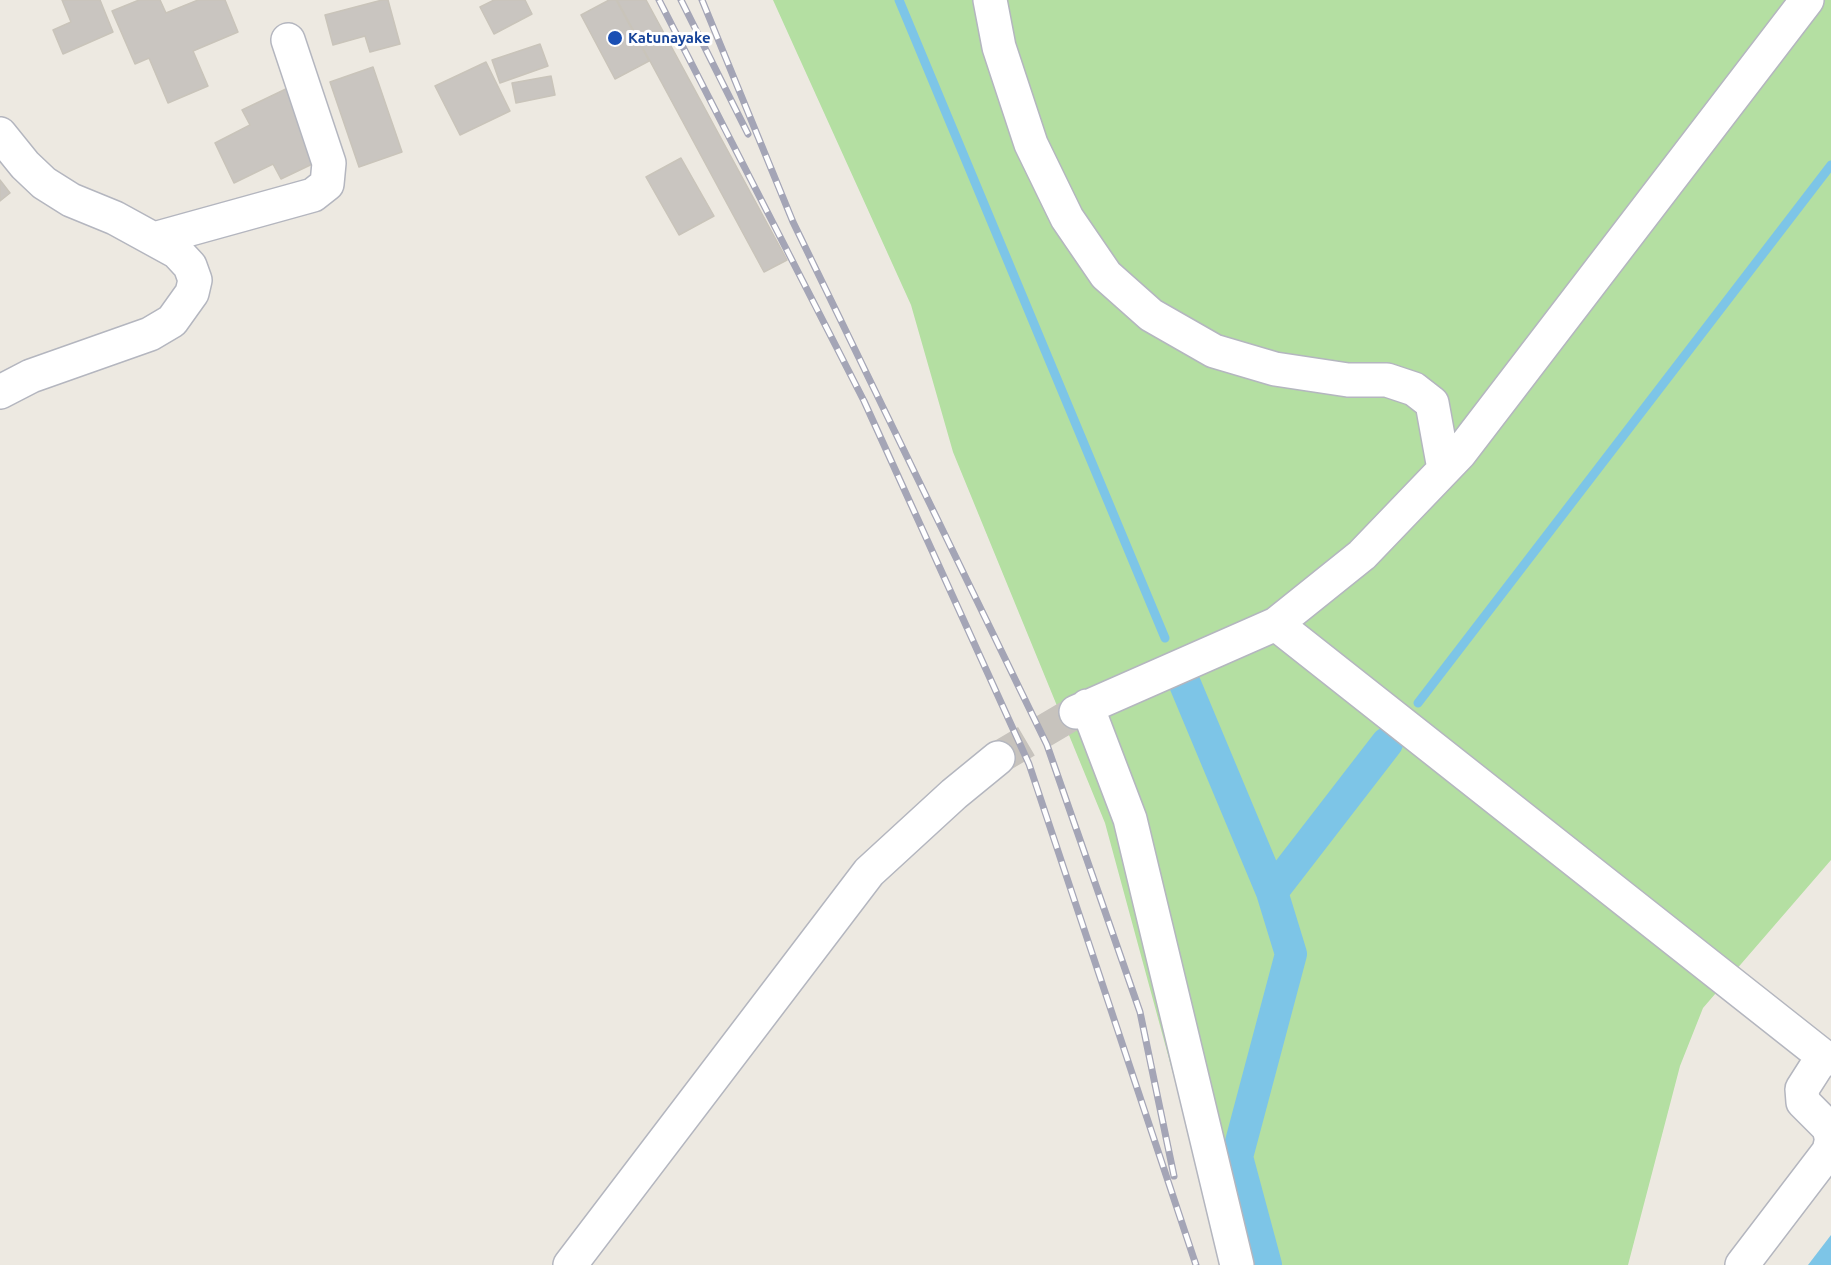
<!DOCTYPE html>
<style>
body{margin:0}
canvas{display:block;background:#ede9e1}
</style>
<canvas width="1831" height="1265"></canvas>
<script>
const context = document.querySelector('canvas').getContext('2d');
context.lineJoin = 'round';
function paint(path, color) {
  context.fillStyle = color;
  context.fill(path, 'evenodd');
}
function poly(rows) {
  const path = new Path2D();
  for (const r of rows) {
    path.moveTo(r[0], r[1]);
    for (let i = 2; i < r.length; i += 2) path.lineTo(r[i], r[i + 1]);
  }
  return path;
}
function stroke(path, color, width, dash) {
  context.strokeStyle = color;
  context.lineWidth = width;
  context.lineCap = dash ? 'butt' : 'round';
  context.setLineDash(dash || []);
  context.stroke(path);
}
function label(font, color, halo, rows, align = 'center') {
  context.font = font + ' Ubuntu,sans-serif';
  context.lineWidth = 6;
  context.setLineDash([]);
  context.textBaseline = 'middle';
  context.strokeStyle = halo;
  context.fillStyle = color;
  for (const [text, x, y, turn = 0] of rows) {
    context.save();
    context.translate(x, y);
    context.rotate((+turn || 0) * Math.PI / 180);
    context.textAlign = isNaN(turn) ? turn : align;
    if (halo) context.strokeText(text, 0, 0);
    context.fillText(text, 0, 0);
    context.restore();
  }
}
paint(poly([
 [773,0,1831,0,1831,860,1703,1008,1680,1066,1628,1265,1225,1265,1105,823,953,452,911,305]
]), '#b4dfa2');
paint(poly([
 [1831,1235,1831,1265,1808,1265]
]), '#7dc5e7');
stroke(poly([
 [899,0,1165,638],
 [1418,703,1831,165]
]), '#7dc5e7', 9);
stroke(poly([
 [1185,684,1272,892,1291,954,1237,1157,1266,1265],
 [1272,892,1387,743]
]), '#7dc5e7', 32);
const building = poly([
 [62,0,100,0,113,32,63,54,53,30,71,22,62,0],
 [139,0,160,0,166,13,198,0,225,0,238,32,193,51,208,86,168,103,149,58,135,64,112,11,139,0],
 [382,0,388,0,400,44,370,52,365,36,333,45,325,15,382,0],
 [494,0,525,0,532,14,494,34,480,7,494,0],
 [609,0,616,0,649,61,615,79,581,15,609,0],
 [617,0,646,0,787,260,764,272,617,0],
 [540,44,548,66,500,83,492,60,540,44],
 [486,62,510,111,460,135,435,86,486,62],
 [373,67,402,152,359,167,330,82,373,67],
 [551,76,555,95,516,103,512,83,551,76],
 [290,87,325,158,281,179,273,164,234,183,215,143,250,125,242,110,290,87],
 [681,158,714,216,679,235,646,177,681,158],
 [0,180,10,193,0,201,0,180]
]);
paint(building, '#c9c5c0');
stroke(building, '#c9c4ba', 1.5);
stroke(poly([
 [998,758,1076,712]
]), '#c7c3bd', 33, [33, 16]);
const minor = poly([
 [990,0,999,47,1031,144,1067,218,1106,275,1151,315,1214,351,1275,369,1348,380,1387,380,1414,389,1432,403,1444,469],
 [0,134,25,165,44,183,71,200,115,218,177,252,190,266,195,280,192,293,172,321,150,334,31,376,0,392],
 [154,239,313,195,327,184,329,163,288,40],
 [1276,624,1823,1056,1831,1059],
 [1087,706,1130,819,1237,1265],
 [1076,712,1276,624,1362,555,1460,453,1807,0],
 [1823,1056,1802,1089,1803,1102,1829,1128,1831,1137],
 [570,1265,869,872,954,794,998,758],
 [1742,1265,1829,1151,1831,1142]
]);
stroke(minor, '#b4b6bf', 36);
stroke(minor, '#fff', 33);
const rail = poly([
 [659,0,864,401,1029,764,1196,1265],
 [681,0,748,134],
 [702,0,793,222,1047,745,1140,1012,1174,1176]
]);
stroke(rail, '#a4a5b6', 7);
stroke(rail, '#fff', 4.5, [14]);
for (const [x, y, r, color] of [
 [615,38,8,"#1a4fb4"]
]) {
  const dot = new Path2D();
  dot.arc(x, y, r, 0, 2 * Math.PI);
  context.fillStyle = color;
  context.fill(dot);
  stroke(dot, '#fff', 2);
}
label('bold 15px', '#164399', '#fff', [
 ["Katunayake",628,38]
], 'left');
</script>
